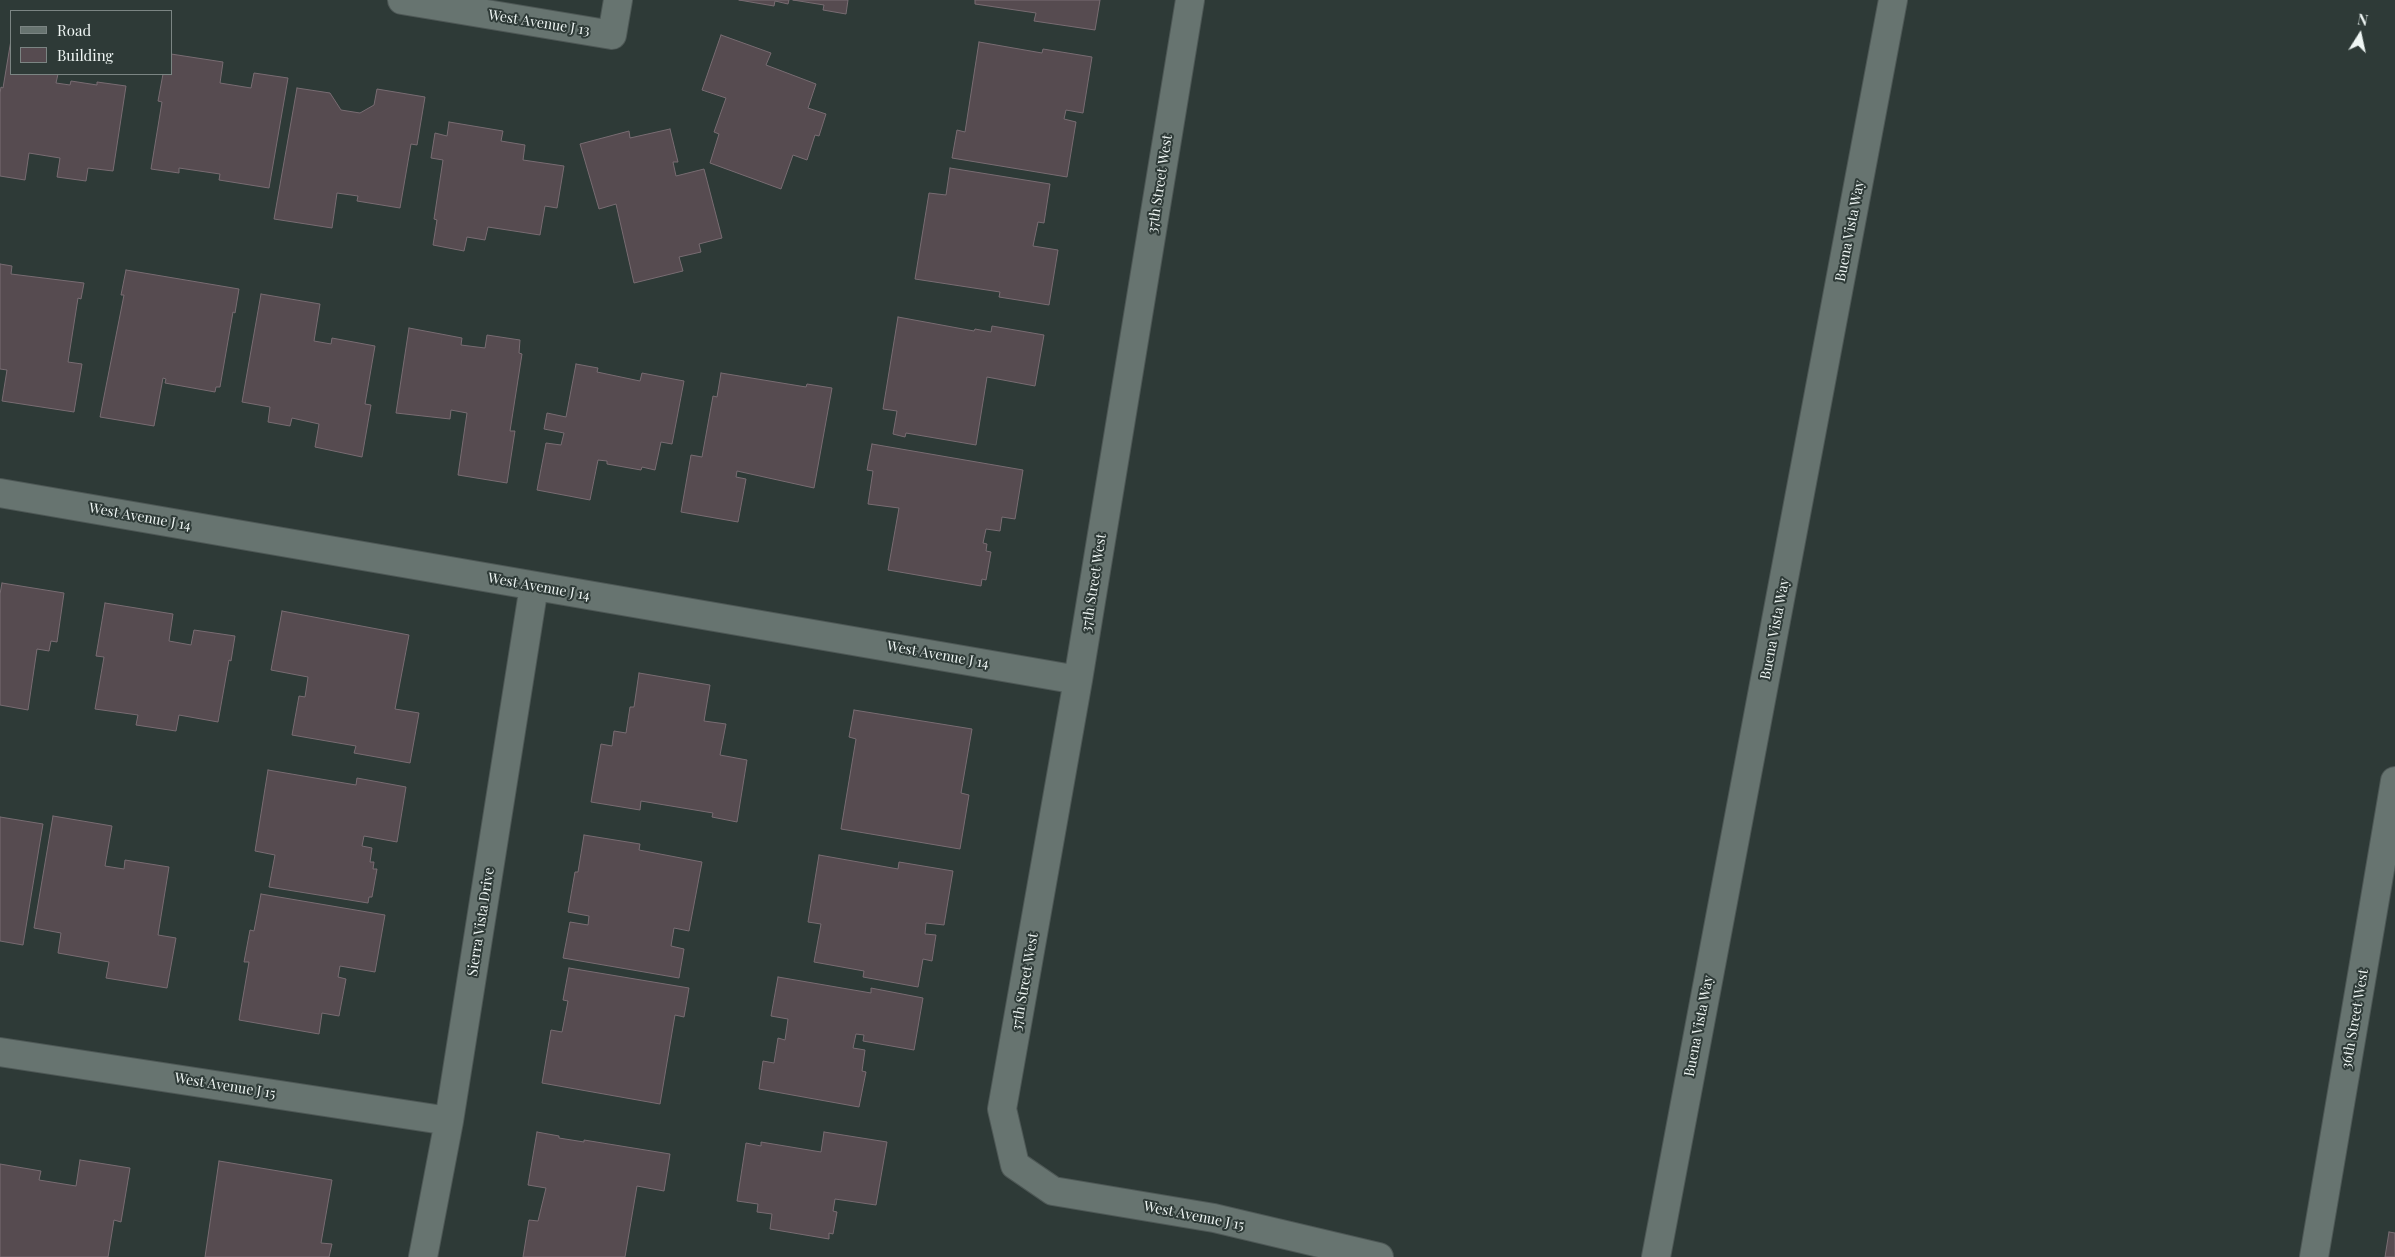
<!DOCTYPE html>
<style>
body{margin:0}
#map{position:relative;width:2395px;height:1257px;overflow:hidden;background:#2e3a37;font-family:"Playfair Display",serif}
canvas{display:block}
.legend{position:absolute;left:10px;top:10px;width:162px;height:65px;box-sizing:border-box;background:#2e3a37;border:1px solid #7b8583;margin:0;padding:6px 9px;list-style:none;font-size:15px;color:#eff6f4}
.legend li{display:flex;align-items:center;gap:10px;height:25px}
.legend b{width:25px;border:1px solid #7b8583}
.north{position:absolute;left:2335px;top:10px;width:50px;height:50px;-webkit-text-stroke:4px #2e3a37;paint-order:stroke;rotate:10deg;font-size:14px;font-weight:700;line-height:20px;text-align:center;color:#eff6f4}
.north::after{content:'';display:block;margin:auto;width:18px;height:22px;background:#eff6f4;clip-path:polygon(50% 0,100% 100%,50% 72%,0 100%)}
</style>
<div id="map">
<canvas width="2395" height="1257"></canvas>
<ul class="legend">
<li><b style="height:6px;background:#677470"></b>Road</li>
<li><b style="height:14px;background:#564b50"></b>Building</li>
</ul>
<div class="north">N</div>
</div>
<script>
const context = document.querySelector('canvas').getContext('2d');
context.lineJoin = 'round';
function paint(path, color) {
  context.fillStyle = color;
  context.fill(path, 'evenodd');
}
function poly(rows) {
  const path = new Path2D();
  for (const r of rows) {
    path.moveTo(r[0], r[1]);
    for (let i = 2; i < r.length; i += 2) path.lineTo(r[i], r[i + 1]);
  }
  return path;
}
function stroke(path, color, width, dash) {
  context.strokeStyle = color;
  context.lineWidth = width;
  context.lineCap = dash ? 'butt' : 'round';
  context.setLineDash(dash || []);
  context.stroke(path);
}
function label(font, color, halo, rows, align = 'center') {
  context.font = font + ' "Playfair Display",serif';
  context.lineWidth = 4;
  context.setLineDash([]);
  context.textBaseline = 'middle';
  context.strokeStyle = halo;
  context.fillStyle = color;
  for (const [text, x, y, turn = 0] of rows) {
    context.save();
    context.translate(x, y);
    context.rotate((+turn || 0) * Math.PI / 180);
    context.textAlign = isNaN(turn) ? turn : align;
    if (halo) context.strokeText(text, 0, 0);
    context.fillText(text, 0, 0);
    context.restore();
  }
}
const building = poly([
 [739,0,789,0,788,4,775,1,774,6,739,0],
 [793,0,848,0,846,14,823,10,824,5,793,0],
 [975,0,1100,0,1095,30,1034,21,1036,13,975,4,975,0],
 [721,35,771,53,766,65,816,84,808,108,826,114,819,136,815,135,807,160,793,155,781,189,710,163,719,134,714,132,726,98,702,90,721,35],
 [11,40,11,74,58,74,56,83,70,85,71,81,97,85,97,82,126,86,113,171,88,168,86,181,57,177,60,158,29,153,25,180,0,176,0,93,1,87,3,88,11,40],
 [979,42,1042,53,1043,49,1092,57,1083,113,1066,110,1064,119,1076,122,1067,177,952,158,957,130,965,132,979,42],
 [171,54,223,62,220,83,251,88,254,73,288,78,269,188,219,180,220,174,179,168,179,173,151,169,162,102,158,101,163,74,171,74,171,54],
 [297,88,330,93,341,110,360,113,374,105,377,89,425,97,417,145,411,144,400,208,357,201,358,196,337,193,332,228,274,219,297,88],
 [449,122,503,131,501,141,525,145,523,160,564,166,557,208,545,206,540,235,488,227,485,240,467,237,464,251,433,245,437,220,434,219,443,160,431,158,435,133,447,136,449,122],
 [670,129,678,162,673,162,676,176,704,169,722,238,699,244,701,252,679,257,683,271,634,283,616,204,599,209,580,144,629,131,630,138,670,129],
 [950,168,1050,184,1044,223,1038,222,1033,246,1058,250,1049,305,999,297,1000,292,915,279,929,193,946,195,950,168],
 [0,264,12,266,11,274,84,283,81,299,78,298,68,362,82,364,74,412,2,401,7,370,0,369,0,264],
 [126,270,239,289,235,313,233,312,220,387,216,387,215,392,165,383,166,379,163,378,154,426,100,417,124,295,121,295,126,270],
 [261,294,320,304,314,341,331,344,332,338,375,346,365,404,371,405,362,457,315,447,319,424,292,418,290,426,268,422,270,407,242,402,261,294],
 [898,317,974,331,975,329,991,332,992,326,1044,335,1035,386,987,377,976,445,906,433,905,437,893,434,897,411,883,409,898,317],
 [409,328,462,338,461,345,485,348,487,335,520,340,519,353,522,354,510,431,515,431,507,483,458,475,467,413,451,410,450,419,396,413,409,328],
 [576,364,598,368,597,372,640,381,642,373,684,381,672,444,661,442,655,470,642,467,641,470,607,464,607,461,598,460,590,500,537,490,546,443,561,445,564,433,544,429,547,413,566,417,576,364],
 [721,373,806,387,807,384,832,388,814,488,737,471,736,477,746,479,738,522,681,512,691,455,702,457,713,396,717,397,721,373],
 [872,444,1023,470,1015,519,1002,517,1000,531,986,529,983,543,987,544,986,551,991,552,986,580,982,579,981,586,888,570,899,508,868,504,873,471,867,470,872,444],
 [2,583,64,593,57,642,51,641,49,651,37,649,28,710,0,705,0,594,2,583],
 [105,603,173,614,169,641,191,645,194,630,235,636,231,661,229,660,218,722,179,715,176,731,136,725,138,715,95,709,104,657,96,656,105,603],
 [282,611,409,635,395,709,419,713,410,763,354,753,356,746,292,735,299,696,305,697,308,677,271,670,282,611],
 [639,673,710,685,704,721,726,724,720,755,747,760,737,822,712,817,713,813,641,801,640,810,591,802,601,744,612,746,614,731,626,733,630,707,634,707,639,673],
 [854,710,972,729,961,793,969,795,960,849,841,829,856,739,849,737,854,710],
 [268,770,356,785,357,778,406,787,397,842,364,836,362,846,372,848,370,862,374,862,373,869,377,869,372,897,369,897,368,903,269,887,275,855,255,851,268,770],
 [53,816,112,826,105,866,124,869,125,860,169,867,158,935,176,938,167,988,106,978,109,962,58,953,61,933,34,928,53,816],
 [0,817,43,824,23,945,0,941,0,817],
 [584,835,640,844,639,850,702,862,689,931,674,928,671,946,684,949,679,978,563,958,570,922,588,925,589,916,568,912,575,872,578,872,584,835],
 [819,855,898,869,899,862,953,871,944,925,926,923,925,934,936,935,932,961,923,959,918,987,863,977,864,971,814,962,821,924,808,922,819,855],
 [261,894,385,915,375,972,340,966,338,977,346,979,339,1016,322,1013,319,1034,239,1020,249,962,244,962,250,930,254,931,261,894],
 [569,968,689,988,684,1017,675,1015,660,1104,542,1083,551,1030,562,1032,568,1001,563,1000,569,968],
 [778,977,871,993,871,988,923,998,914,1050,863,1041,864,1035,856,1034,853,1048,865,1050,862,1071,866,1072,859,1107,759,1089,763,1061,774,1063,778,1038,785,1040,788,1019,771,1016,778,977],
 [537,1132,559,1136,559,1138,584,1142,584,1140,670,1154,664,1191,637,1186,625,1257,523,1257,529,1220,538,1221,546,1188,528,1185,537,1132],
 [824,1132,887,1142,876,1205,835,1199,833,1211,837,1212,833,1234,829,1233,829,1239,770,1229,772,1214,757,1212,758,1204,737,1201,746,1143,761,1146,761,1142,821,1152,824,1132],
 [80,1160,130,1168,121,1222,114,1220,108,1257,0,1257,0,1164,41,1171,39,1180,76,1186,80,1160],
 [219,1161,332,1180,321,1243,332,1244,329,1257,205,1257,219,1161],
 [2389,1232,2395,1233,2395,1257,2385,1257,2389,1232]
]);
paint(building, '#564b50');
stroke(building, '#786c72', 1);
const street = poly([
 [402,0,612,35,618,0],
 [1190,0,1078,680,1002,1109,1015,1165,1053,1191,1214,1218,1379,1257],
 [0,493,1078,680],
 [0,1052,449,1121],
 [423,1257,449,1121,534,586],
 [1656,1257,1893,0],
 [2314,1257,2395,781]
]);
stroke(street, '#4e5856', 30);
stroke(street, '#677470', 28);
label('14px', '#eff6f4', '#2e3a37', [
 ["West Avenue J 13",539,23,9],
 ["37th Street West",1160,184,-81],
 ["Buena Vista Way",1850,231,-79],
 ["West Avenue J 14",140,517,10],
 ["37th Street West",1094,583,-81],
 ["West Avenue J 14",539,587,10],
 ["Buena Vista Way",1775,629,-79],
 ["West Avenue J 14",938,655,10],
 ["Sierra Vista Drive",481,922,-81],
 ["37th Street West",1025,982,-80],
 ["36th Street West",2355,1019,-80],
 ["Buena Vista Way",1699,1026,-79],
 ["West Avenue J 15",225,1086,9],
 ["West Avenue J 15",1194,1216,11]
]);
</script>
